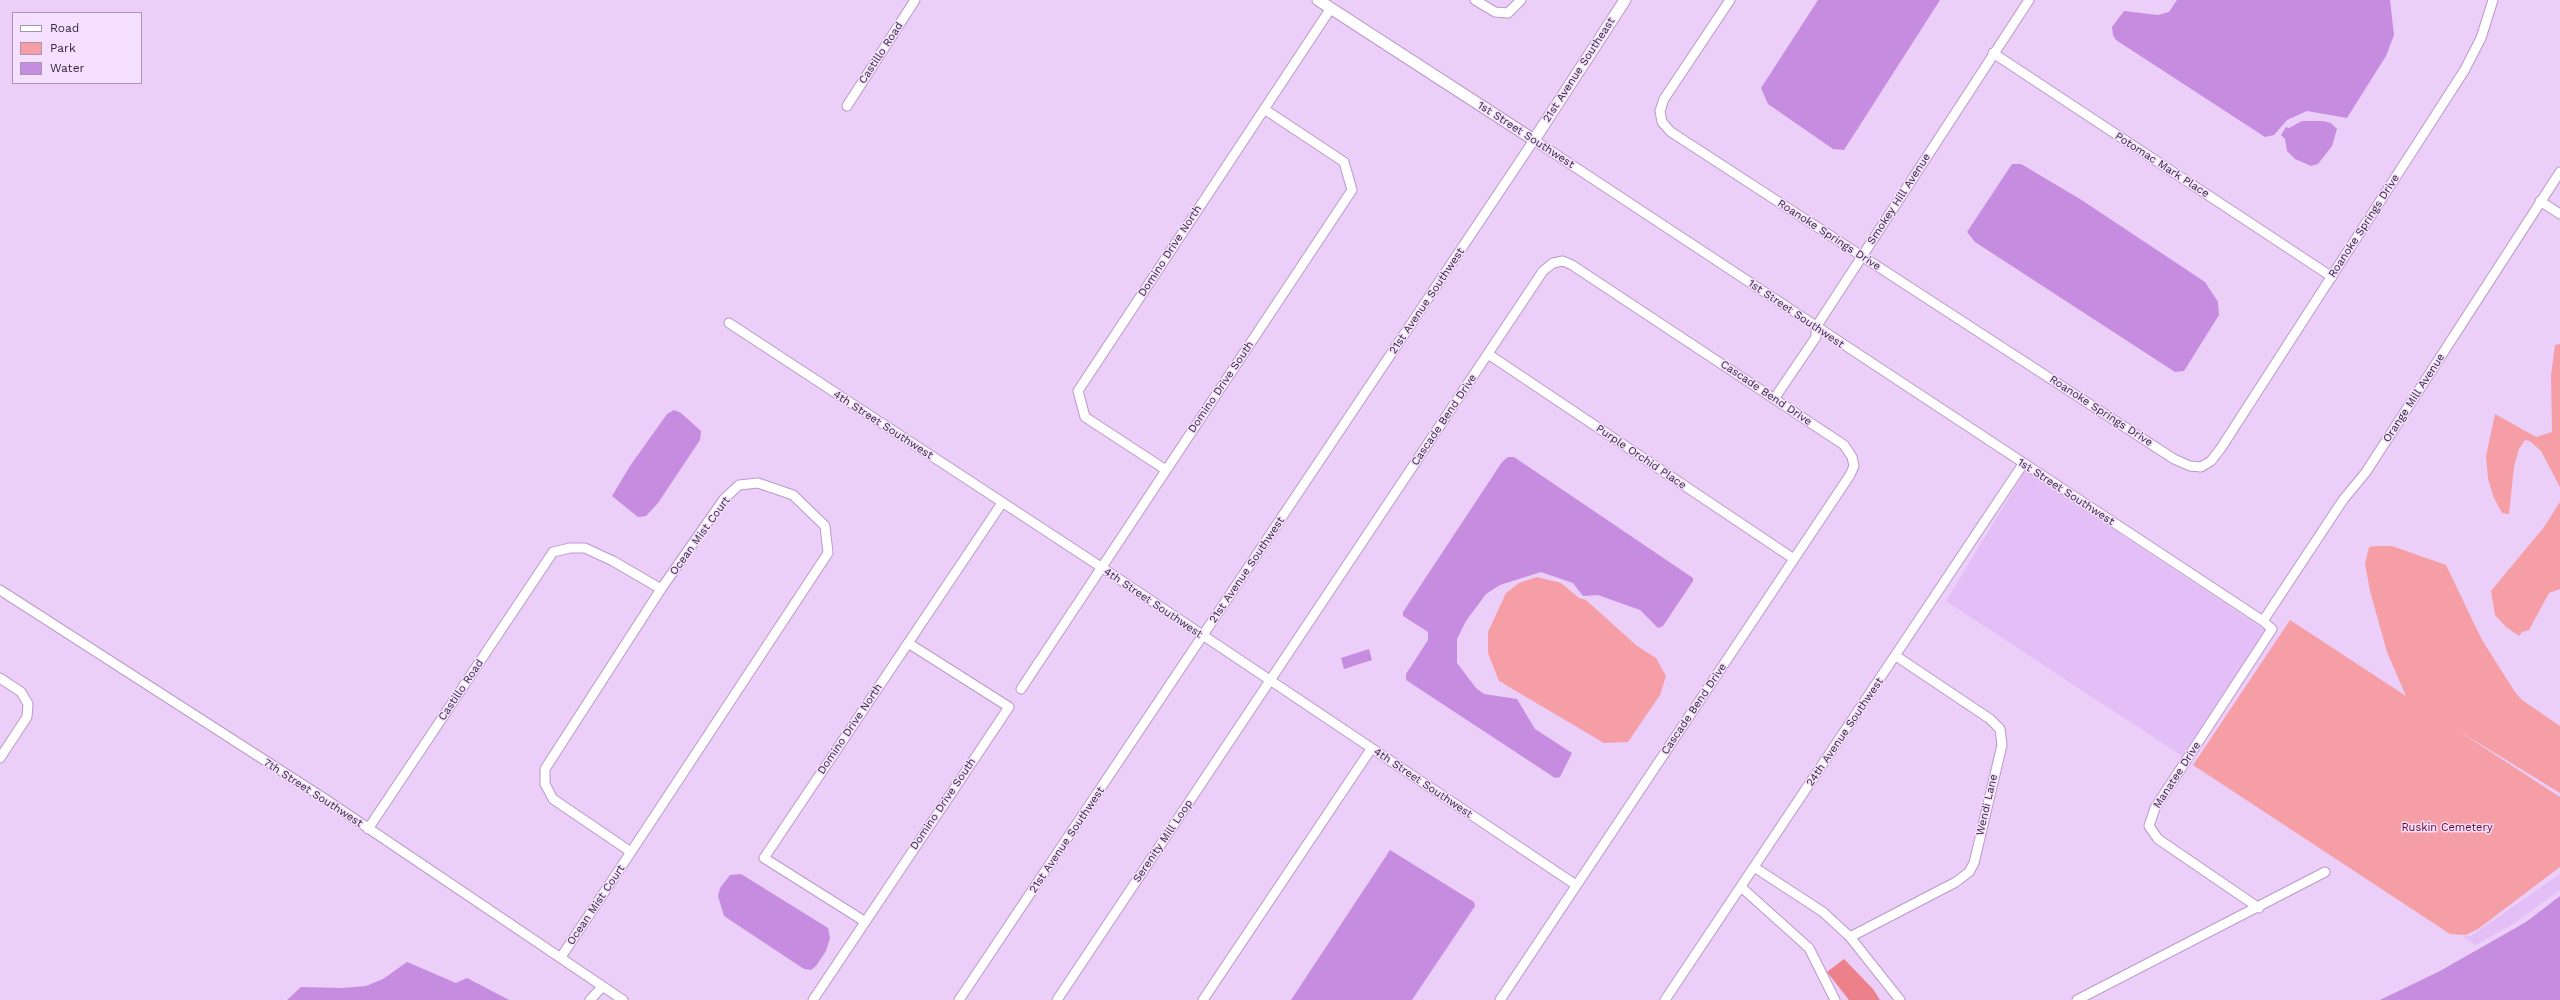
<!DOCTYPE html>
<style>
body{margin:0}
#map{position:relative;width:2560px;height:1000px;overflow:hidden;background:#ebcff8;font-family:"Work Sans",sans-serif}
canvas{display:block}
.legend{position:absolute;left:12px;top:12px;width:130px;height:72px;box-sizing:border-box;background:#f4e0fe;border:1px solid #a796b0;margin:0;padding:5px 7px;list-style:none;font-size:12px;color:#34273b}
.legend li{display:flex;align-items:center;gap:8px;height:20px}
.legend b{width:20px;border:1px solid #a796b0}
</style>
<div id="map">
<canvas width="2560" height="1000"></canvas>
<ul class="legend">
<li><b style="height:5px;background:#fff"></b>Road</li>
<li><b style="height:11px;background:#f69ea5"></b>Park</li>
<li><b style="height:11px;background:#c58ce0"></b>Water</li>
</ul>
</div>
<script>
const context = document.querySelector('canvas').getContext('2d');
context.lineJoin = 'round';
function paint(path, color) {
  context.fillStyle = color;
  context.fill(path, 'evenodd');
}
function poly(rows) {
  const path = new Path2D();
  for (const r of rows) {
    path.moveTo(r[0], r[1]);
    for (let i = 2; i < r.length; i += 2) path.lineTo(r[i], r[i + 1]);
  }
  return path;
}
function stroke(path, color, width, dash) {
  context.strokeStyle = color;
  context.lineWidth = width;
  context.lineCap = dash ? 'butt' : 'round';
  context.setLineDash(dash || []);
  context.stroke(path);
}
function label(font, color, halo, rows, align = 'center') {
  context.font = font + ' "Work Sans",sans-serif';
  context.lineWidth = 3;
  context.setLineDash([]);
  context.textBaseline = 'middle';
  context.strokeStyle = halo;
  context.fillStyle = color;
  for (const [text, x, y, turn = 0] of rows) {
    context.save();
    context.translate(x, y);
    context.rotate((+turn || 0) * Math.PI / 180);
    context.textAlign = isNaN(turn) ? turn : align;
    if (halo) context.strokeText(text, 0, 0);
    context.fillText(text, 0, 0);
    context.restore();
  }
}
paint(poly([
 [2025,471,2265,630,2182,756,1946,601],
 [2560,874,2560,890,2515,923,2476,945,2463,937,2471,936]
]), '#e4bef7');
paint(poly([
 [2560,344,2560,487,2541,451,2530,441,2525,440,2519,449,2514,467,2509,514,2502,513,2494,498,2488,479,2486,456,2495,414,2536,437,2552,432,2551,375,2555,345],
 [2560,502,2560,589,2549,593,2529,630,2522,632,2519,636,2506,627,2495,615,2491,591,2544,527],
 [2377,546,2392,546,2446,565,2482,640,2515,692,2522,700,2560,726,2560,793,2454,728,2560,797,2560,867,2478,929,2466,935,2450,934,2193,765,2290,620,2406,696,2387,652,2370,591,2365,564,2369,547],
 [1537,577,1561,583,1579,598,1586,600,1637,646,1656,658,1666,676,1660,695,1628,742,1604,743,1499,681,1488,653,1488,632,1506,593,1519,583]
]), '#f69ea5');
paint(poly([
 [1844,959,1873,989,1880,1000,1849,1000,1827,972]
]), '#ec808b');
paint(poly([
 [1818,0,1940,0,1844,150,1833,149,1768,104,1761,88],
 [2177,0,2390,0,2394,35,2386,56,2347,118,2307,111,2287,120,2274,135,2265,137,2116,40,2113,35,2112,27,2124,11,2158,15,2169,12],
 [2302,121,2323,121,2331,123,2337,129,2332,146,2318,164,2311,166,2295,159,2287,151,2285,139,2281,135,2286,127,2289,128],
 [2012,164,2021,164,2080,199,2205,282,2218,302,2219,315,2184,371,2175,372,1975,242,1967,232],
 [674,410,681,413,701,431,700,440,658,503,646,516,638,517,612,496,630,466,667,414],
 [1508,457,1514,457,1693,578,1693,581,1663,626,1658,628,1640,610,1598,595,1583,596,1573,583,1541,572,1500,585,1486,594,1466,621,1457,639,1457,663,1476,688,1484,694,1517,699,1535,729,1572,753,1560,777,1555,778,1406,680,1406,674,1428,640,1428,632,1403,616,1403,612,1502,462],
 [1369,649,1372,660,1344,669,1341,658],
 [1390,850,1474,902,1475,906,1412,1000,1291,1000],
 [741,874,828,928,830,938,826,951,816,966,811,970,804,969,724,916,718,896,720,888,730,875],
 [2560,896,2560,1000,2380,1000,2440,971,2526,922],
 [407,962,456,983,467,978,509,1000,287,1000,301,987,342,988,366,986,383,979]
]), '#c58ce0');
const minor = poly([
 [1475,0,1495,12,1508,13,1521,0],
 [1730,0,1664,99,1660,111,1662,122,1671,132,2174,459,2190,466,2201,467,2211,461,2221,448,2464,71,2481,38,2493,0],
 [1993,53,2332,277],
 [847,106,915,0],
 [2540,201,2560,214],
 [729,323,1101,567,1576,885],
 [1488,354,1794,559],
 [1774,399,1816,337,1816,327,2029,0],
 [1166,470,1085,417,1078,391,1331,8],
 [0,590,325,799,623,1000],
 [2263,621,2343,500,2366,472,2560,172],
 [0,678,21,692,28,704,27,717,0,758],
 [1021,689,1352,190,1344,162,1264,109],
 [368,829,553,552,570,548,585,548,613,561,661,589],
 [1754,867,1823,912,1850,937,1900,1000],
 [1741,887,1809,948,1835,1000],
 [864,921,764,858,1002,503],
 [1850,937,1956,882,1969,872,1974,863,2002,745,2000,729,1990,719,1896,656],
 [561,957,631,852,828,553,825,526,793,495,758,483,739,485,724,499,661,589,545,769,545,784,553,799,631,852],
 [590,1000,602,987],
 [813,1000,1009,707,908,643],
 [959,1000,1534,140,2263,621,2272,629,2155,808,2149,826,2158,839,2259,908],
 [1057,1000,1543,271,1553,263,1563,261,1572,265,1844,445,1852,457,1854,466,1850,475,1500,1000],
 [1203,1000,1371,749],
 [1665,1000,2023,464],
 [2077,1000,2325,872]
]);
const tertiary = poly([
 [1318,0,1534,140,1625,0]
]);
stroke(minor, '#ba99c9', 11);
stroke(tertiary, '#ba99c9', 13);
stroke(minor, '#fff', 9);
stroke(tertiary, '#fff', 11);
label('11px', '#34273b', '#f4e0fe', [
 ["Castillo Road",881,53,-57],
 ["21st Avenue Southeast",1579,70,-57],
 ["1st Street Southwest",1526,135,33],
 ["Potomac Mark Place",2162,165,33],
 ["Smokey Hill Avenue",1899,199,-57],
 ["Roanoke Springs Drive",2364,226,-57],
 ["Roanoke Springs Drive",1829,235,33],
 ["Domino Drive North",1170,251,-57],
 ["21st Avenue Southwest",1427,301,-56],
 ["1st Street Southwest",1796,314,34],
 ["Domino Drive South",1221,387,-56],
 ["Cascade Bend Drive",1766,393,34],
 ["Orange Mill Avenue",2414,398,-57],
 ["Roanoke Springs Drive",2101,411,33],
 ["Cascade Bend Drive",1444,420,-56],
 ["4th Street Southwest",883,425,33],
 ["Purple Orchid Place",1641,457,34],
 ["1st Street Southwest",2066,492,33],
 ["Ocean Mist Court",700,536,-54],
 ["21st Avenue Southwest",1247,570,-56],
 ["4th Street Southwest",1153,603,34],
 ["Castillo Road",461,690,-56],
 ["Cascade Bend Drive",1694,709,-56],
 ["Domino Drive North",850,729,-56],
 ["24th Avenue Southwest",1845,732,-56],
 ["Manatee Drive",2177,775,-57],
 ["4th Street Southwest",1423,783,34],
 ["7th Street Southwest",313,793,33],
 ["Domino Drive South",943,804,-56],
 ["Wendi Lane",1987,805,-77],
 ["21st Avenue Southwest",1067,840,-56],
 ["Serenity Mill Loop",1163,841,-56],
 ["Ocean Mist Court",596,905,-56]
]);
label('11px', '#690320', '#f4e0fe', [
 ["Ruskin Cemetery",2447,828]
]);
</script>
